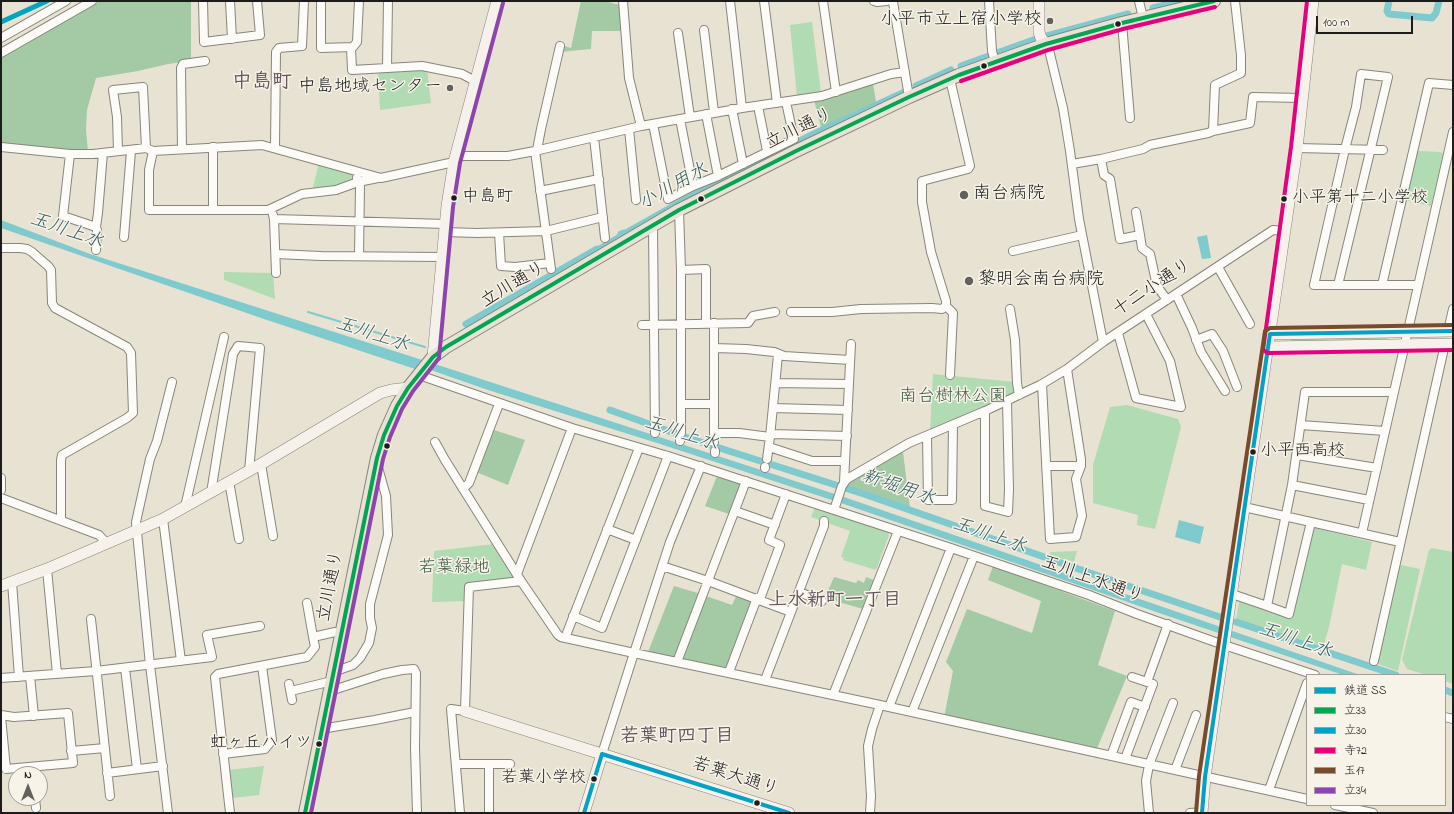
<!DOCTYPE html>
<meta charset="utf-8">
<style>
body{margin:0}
#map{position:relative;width:1454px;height:814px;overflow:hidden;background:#e8e2d2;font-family:"Indie Flower","Klee One",sans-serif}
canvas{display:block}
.frame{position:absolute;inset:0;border:2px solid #1c1c1c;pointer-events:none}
.legend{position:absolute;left:1306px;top:674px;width:140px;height:132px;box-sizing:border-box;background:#f7f3e8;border:1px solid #9f9d96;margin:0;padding:5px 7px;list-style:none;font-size:12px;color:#1c1c1c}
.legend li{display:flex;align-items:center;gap:8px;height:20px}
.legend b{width:20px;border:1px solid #9f9d96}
.north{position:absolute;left:8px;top:766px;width:40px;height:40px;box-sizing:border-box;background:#f7f3e8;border:1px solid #9f9d96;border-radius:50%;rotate:0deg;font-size:11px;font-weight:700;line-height:16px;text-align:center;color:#1c1c1c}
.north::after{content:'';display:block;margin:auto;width:14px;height:18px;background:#63615c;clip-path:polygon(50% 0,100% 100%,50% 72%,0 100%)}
.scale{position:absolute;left:1316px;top:16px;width:97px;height:18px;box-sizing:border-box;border:2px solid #1c1c1c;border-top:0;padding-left:5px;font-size:12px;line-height:14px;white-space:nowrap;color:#1c1c1c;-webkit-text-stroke:3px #f7f3e8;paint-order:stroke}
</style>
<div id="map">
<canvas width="1454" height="814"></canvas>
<div class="frame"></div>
<ul class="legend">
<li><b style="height:5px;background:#00a6bf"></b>鉄道 SS</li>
<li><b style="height:5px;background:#00a651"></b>立33</li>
<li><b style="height:5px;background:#01a2c5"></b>立30</li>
<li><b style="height:5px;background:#e5007d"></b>寺72</li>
<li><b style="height:5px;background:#7a4b2a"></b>玉17</li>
<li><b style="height:5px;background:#8e44ad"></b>立34</li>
</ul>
<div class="north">N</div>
<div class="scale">100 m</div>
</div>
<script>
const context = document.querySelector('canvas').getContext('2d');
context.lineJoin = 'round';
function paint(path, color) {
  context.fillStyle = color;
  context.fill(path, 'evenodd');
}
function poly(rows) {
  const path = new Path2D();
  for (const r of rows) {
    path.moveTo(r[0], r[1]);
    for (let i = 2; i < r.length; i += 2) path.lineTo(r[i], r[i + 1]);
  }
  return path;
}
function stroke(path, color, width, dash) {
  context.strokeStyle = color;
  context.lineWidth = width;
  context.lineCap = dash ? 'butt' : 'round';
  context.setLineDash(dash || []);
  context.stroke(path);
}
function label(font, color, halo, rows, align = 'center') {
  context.font = font + ' "Indie Flower","Klee One",sans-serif';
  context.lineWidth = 3;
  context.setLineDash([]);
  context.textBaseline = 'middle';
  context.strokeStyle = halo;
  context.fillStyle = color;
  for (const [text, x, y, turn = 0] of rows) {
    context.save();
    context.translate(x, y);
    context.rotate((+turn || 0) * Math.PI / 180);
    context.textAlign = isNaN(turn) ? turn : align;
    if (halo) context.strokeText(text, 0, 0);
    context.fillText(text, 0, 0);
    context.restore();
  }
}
paint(poly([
 [812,22,821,93,797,97,790,25],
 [427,69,431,103,380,110,378,71],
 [1418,151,1441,152,1443,154,1431,206,1405,200,1415,153],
 [319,163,353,173,355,180,346,186,312,191],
 [224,272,273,273,275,299,224,280],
 [1388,335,1388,342,1291,343,1291,336],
 [933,374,1015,382,1015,394,930,432],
 [1127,405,1178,419,1181,427,1155,529,1137,525,1138,515,1093,503,1093,465,1110,407],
 [815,507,888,531,889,535,876,570,843,560,844,558,841,557,850,531,811,517],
 [1315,528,1372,542,1366,570,1342,564,1329,627,1323,648,1236,620,1239,602,1241,599,1293,617,1312,531],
 [494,544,513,576,511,583,466,585,464,601,432,602,434,551],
 [1432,548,1453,552,1453,684,1445,681,1445,675,1426,675,1407,669,1402,660,1429,550],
 [1077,551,1074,562,1050,555,1050,552],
 [1396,564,1420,569,1398,671,1375,663],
 [264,766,259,795,232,798,228,770]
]), '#b1dbb2');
paint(poly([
 [100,1,191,1,191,61,168,64,138,71,96,78,87,110,86,130,88,152,1,144,1,58],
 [581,1,604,1,620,5,622,31,592,31,591,49,560,52,562,45,571,48],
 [873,84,876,102,821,127,814,100],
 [491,429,525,440,508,485,476,472],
 [903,452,910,508,847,487,854,479],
 [717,476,739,483,740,486,729,514,705,506],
 [993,566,1115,611,1098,665,1127,676,1096,751,944,718,953,671,946,662,967,609,1032,633,1041,601,988,580],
 [834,577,856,583,858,580,864,583,866,577,874,580,863,609,825,598],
 [674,586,701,594,676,656,674,658,648,652],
 [737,594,750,599,752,602,727,667,724,669,684,660,682,657,706,596,732,605]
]), '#a3caa5');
paint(poly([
 [1,220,90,254,441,366,844,497,1360,675,1343,675,1165,615,841,503,657,443,488,390,422,367,418,370,264,319,1,228],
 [1207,235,1211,258,1202,259,1197,237],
 [1179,520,1204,527,1200,544,1175,537]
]), '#7fcacc');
stroke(poly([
 [308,312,425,347]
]), '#7fcacc', 2);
stroke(poly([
 [1389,1,1387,11,1389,14,1432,18,1436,13,1439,1],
 [1153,8,1182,1],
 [1047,36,1128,14],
 [961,66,1036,39],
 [916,86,951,70],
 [466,324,597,249,598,250,620,237,621,234,624,233,626,233,672,207,714,184,820,131,905,92],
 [610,410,685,437,864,494,1090,573,1220,617],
 [1236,622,1396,675],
 [1445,690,1453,693]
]), '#7fcacc', 7);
const street = poly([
 [203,1,204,42,260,35,257,1],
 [230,1,232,39],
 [321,1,321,48,353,47,357,42,359,1],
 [623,1,629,78,641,126],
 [730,1,742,108],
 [764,1,777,103],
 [823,1,836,92],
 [874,1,877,2,887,1],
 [891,1,893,2,909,97],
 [989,1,992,51,995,62],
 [1139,1,1143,18],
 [1122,23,1130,118],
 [704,30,714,112],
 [678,33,690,117],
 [1,38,66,1],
 [1046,44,1049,50,1063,108,1070,151,1079,219,1103,342],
 [351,48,352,70,422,66,462,74,475,81],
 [1,53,92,1],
 [387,67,388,1],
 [758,106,767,151],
 [732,109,743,164],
 [706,114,718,176],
 [680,119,693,186],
 [653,124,668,199,693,186,718,176,794,139,786,102],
 [629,129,636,200],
 [1213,131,1215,85,1241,73,1241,55,1235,1],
 [594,137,605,238],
 [1,147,70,154,93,154,146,148,153,151,262,145,381,178,454,162],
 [213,147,213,210],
 [275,148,276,52,279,48,302,46,304,1],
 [1297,148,1383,150],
 [182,149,181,68,183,64,205,61],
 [537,150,541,129,560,46],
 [118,151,117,117,113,90,143,87,146,148],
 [153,151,149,170,149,210,268,210,302,194,336,190,358,182,378,178],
 [535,151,551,269],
 [70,154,63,216,96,227,98,213,103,153],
 [456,156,508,156,535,151,641,126,742,108,822,96,891,74,905,72],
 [1101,159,1104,175,1110,179,1120,239,1140,235,1142,248,1150,254,1157,286,1167,300],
 [1072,164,1101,159,1143,149,1150,145,1208,133,1213,131,1250,123,1253,97,1303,98],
 [357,178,360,186,359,256],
 [540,191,599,179],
 [679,210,681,270,681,433],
 [1136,212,1140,235],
 [273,215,274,219,276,273],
 [274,219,446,224],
 [653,226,655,433],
 [445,232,477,233,546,231,603,217],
 [499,233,501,266,515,267,550,263],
 [124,237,131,151],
 [1,248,20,248,27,249,32,252,48,266,51,270,52,303,55,308,127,347,131,353,133,413,127,418,62,455,61,460,61,520],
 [96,250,97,230,96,227],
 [1013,251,1082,235],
 [276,254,321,256,442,257],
 [1218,267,1250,324],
 [681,270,706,269,706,323],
 [1338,285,1388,77,1361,74,1356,107,1345,149,1314,285,1382,285,1429,83,1453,85],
 [1382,285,1418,285],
 [1176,294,1192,328,1201,352,1225,391],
 [946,306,953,313,950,375],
 [1010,309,1015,340,1017,383,1019,395],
 [791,312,832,312,861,309,932,308,942,309,946,306,946,301,931,252,922,202,922,181,968,169,970,166,950,79],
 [714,323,714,442],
 [642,325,748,323,753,316,775,312],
 [1448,331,1453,309],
 [1118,333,1136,398,1181,407,1170,361,1146,314],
 [1196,340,1212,334,1223,351,1237,387],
 [714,348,746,349,774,352,784,356,850,360],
 [419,375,572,428,668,456,951,548,1089,595,1137,614,1218,643,1315,675],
 [776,383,849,384],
 [1042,384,1050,539,1076,537,1082,516,1076,479,1081,466,1081,459,1067,369],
 [681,404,714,404],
 [773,408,848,410],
 [985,411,985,506,1008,512,1009,489,1007,401],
 [1301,425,1385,431],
 [714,433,739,433,770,437],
 [771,434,847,436],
 [927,436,928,500,952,500,953,425],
 [680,440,680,441],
 [435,442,445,460,521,581],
 [769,447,812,461,845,461],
 [715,451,715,453],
 [1297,455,1377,468],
 [767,459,770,437,778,355],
 [261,464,273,536],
 [701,466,670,542,634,653,880,705],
 [1046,466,1081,466],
 [765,468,765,467],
 [1,478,1,490],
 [229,481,239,539],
 [844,482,851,344],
 [1292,485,1369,500],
 [463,489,469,483,499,404],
 [211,493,233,354,238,346,260,348,249,471],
 [1,498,99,535,107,544],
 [185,507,224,337],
 [1244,507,1400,542],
 [834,510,842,486,847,479,909,443,985,411,1042,384,1067,369,1103,342,1273,230,1285,231],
 [735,511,775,525],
 [163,519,181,661],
 [1311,522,1289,614,1267,606,1292,485,1305,392,1393,392],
 [607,529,636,540],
 [1362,533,1453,132],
 [662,566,708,581,791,612],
 [47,569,57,674],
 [517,574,572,428],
 [12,582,19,677],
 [799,592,822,601],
 [1232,594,1267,606],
 [760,599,780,545,769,540,786,494],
 [307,603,313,637],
 [573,616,602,628,668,456],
 [91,619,110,796],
 [565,638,639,448],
 [1374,661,1445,344],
 [677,662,746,481],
 [125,668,137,769],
 [333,672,353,665,360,658,369,643,372,628,370,618,370,604,388,535,386,496,377,464],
 [729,672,757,598],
 [30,676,34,716],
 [1,678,96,671,212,657,207,635,260,626],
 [765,680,824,526,824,521],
 [1147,682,1168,624],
 [289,684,292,700],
 [291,691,332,681],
 [330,691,383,674,402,670,414,669,416,673,415,748,417,813],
 [833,695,898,531],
 [889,707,951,548],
 [912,712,974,556],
 [1,715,14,717,68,713,73,763,6,769,1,717],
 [1445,717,1453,719],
 [323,727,327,728,375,720,415,712],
 [71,751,105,748],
 [223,754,265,749,272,740,262,666],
 [1111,756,1131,702,1145,707],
 [1125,759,1153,684,1132,677],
 [456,764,510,764],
 [489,764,489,813],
 [1175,770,1196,715],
 [107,773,163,766],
 [1269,790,1307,683],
 [35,798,36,808],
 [1335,805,1373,813],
 [168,813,150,665,136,522,150,459,157,441,172,382],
 [230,813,215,677,218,674,307,657,315,647,313,637,335,632,341,634],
 [460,813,451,709,465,711,469,587,521,581,558,635,561,637,634,653,602,754],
 [870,813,871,796,868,746,872,729,880,705,1307,799],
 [1149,813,1146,781,1149,765,1173,703],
 [1190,813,1202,812]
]);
const secondary = poly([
 [1039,1,1039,32,1041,38,1046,44],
 [1270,334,1453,331],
 [1268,347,1453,344],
 [433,357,447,206,454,162,497,1],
 [1,586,47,569,163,519,261,464,380,393,391,390,408,388],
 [465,711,789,813],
 [584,813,602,754],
 [1202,813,1205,777,1227,624,1297,148,1313,1]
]);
const primary = poly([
 [305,813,377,458,384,435,397,406,408,388,433,357,446,347,679,210,796,151,909,97,959,75,1046,44,1122,23,1214,1]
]);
stroke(street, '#88857d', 10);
stroke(secondary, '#88857d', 12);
stroke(primary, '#88857d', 14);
stroke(street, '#fcfbf8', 8);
stroke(secondary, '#f6f1eb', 11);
stroke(primary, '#ebe2d7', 12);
stroke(poly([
 [305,813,377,458,384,435,397,406,408,388,433,357,446,347,679,210,796,151,909,97,959,75,1046,44,1122,23,1214,1]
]), '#00a651', 4);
stroke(poly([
 [584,813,602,754,789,813],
 [1202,813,1205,777,1270,334,1453,331]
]), '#01a2c5', 4);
stroke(poly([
 [1307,1,1291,147,1263,350,1268,353,1453,350],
 [961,81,1048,50,1123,29,1215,7]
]), '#e5007d', 4);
stroke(poly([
 [1196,813,1199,776,1265,331,1270,328,1453,325]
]), '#7a4b2a', 4);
stroke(poly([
 [311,813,383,459,390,437,402,409,413,391,439,358,453,207,460,163,503,3]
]), '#8e44ad', 4);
stroke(poly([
 [1,22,47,1]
]), '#00a6bf', 5);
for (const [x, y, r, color] of [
 [1050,21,4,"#63615c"],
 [1118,24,3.5,"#1c1c1c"],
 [984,66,3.5,"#1c1c1c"],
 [450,88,4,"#63615c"],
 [964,195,5,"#63615c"],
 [454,198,3.5,"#1c1c1c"],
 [701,199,3.5,"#1c1c1c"],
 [1284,199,3.5,"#1c1c1c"],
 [969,281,5,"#63615c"],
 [387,446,3.5,"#1c1c1c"],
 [1253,452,3.5,"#1c1c1c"],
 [319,744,3.5,"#1c1c1c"],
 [594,779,3.5,"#1c1c1c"],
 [757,803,3.5,"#1c1c1c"]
]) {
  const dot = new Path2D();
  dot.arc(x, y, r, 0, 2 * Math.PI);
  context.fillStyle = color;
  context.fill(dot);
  stroke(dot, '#f7f3e8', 1.5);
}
label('17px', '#1c1c1c', '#f7f3e8', [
 ["中島町",462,198],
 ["小平第十二小学校",1292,199],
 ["小平西高校",1260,452],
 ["虹ヶ丘ハイツ",312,744,"right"],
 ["若葉小学校",586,779,"right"]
], 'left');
label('18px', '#1c1c1c', '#f7f3e8', [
 ["小平市立上宿小学校",1042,21],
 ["中島地域センター",442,88],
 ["南台病院",973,195,"left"],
 ["黎明会南台病院",978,281,"left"]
], 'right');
label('18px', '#1c1c1c', '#f7f3e8', [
 ["立川通り",800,130,-26],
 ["立川通り",514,286,-31],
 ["十二小通り",1153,289,-33],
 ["玉川上水通り",1092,581,20],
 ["立川通り",332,586,-79],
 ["若葉大通り",735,778,18]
]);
label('18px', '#405d47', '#f7f3e8', [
 ["南台樹林公園",953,398],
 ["若葉緑地",454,569]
]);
label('italic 19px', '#325d62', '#f7f3e8', [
 ["小川用水",674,188,-29],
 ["玉川上水",66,232,19],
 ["玉川上水",372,336,18],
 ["玉川上水",681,435,18],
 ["新堀用水",898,489,19],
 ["玉川上水",989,537,19],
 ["玉川上水",1295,642,19]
]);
label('bold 19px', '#60515d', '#f7f3e8', [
 ["上水新町一丁目",835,602],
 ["若葉町四丁目",677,738]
]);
label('bold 20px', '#60515d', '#f7f3e8', [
 ["中島町",262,84]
]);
</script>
